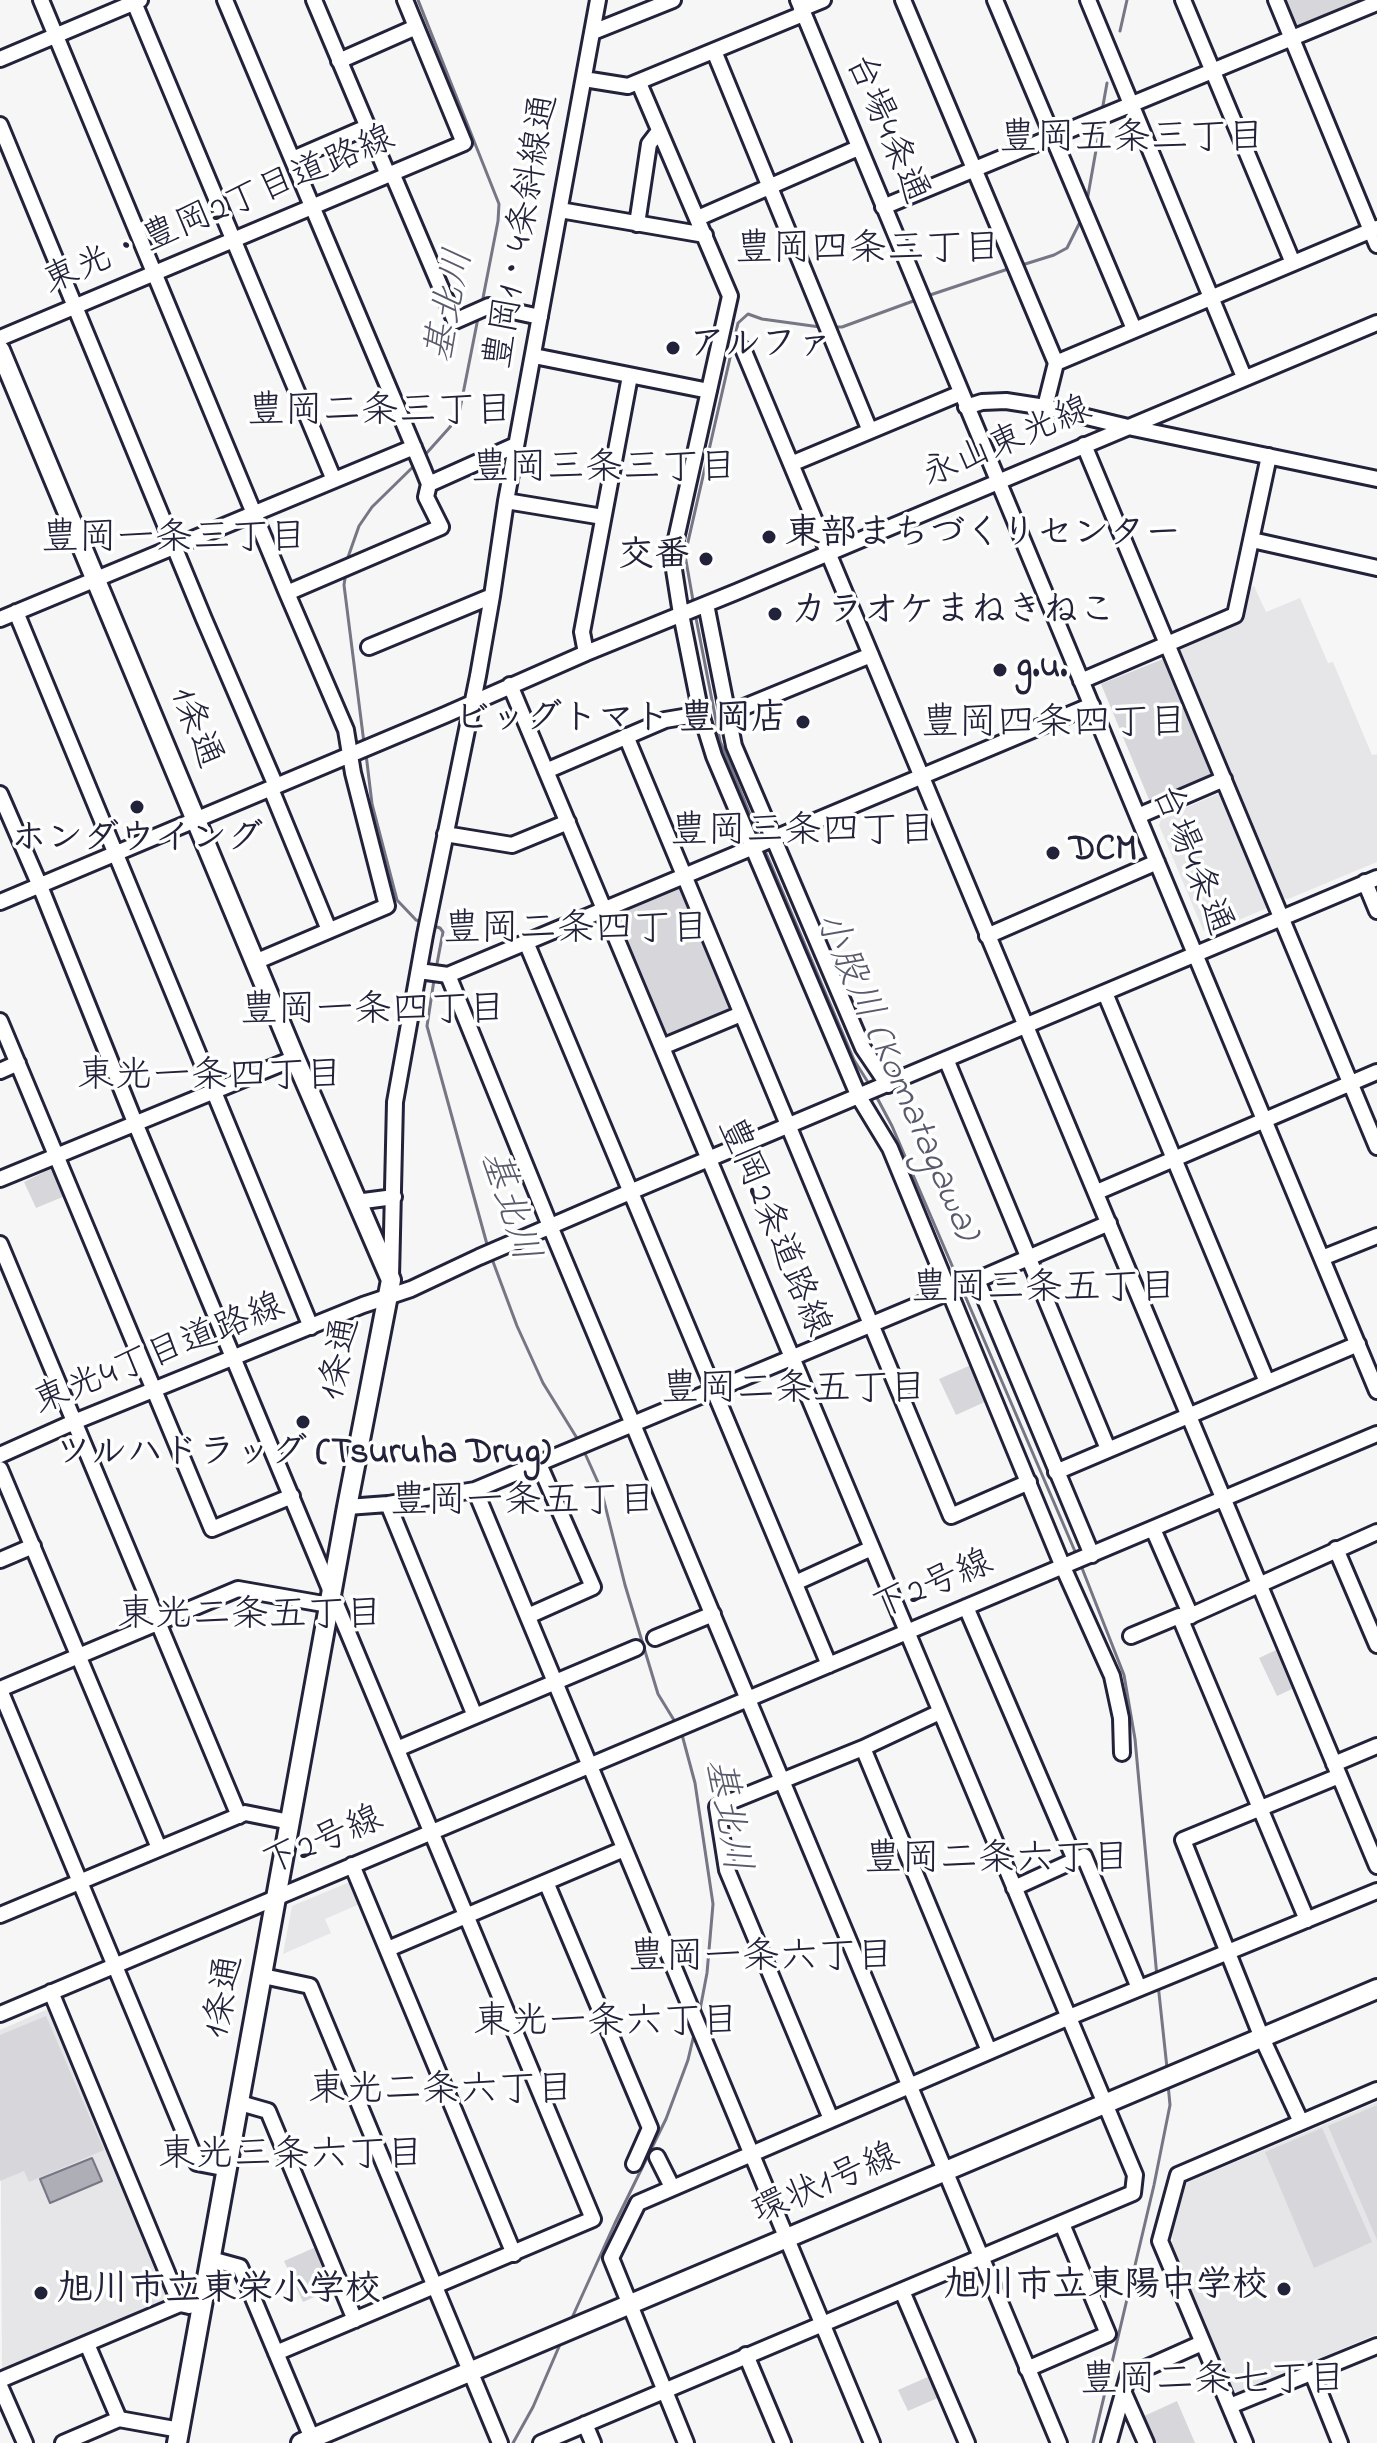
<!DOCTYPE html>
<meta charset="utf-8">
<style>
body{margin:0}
canvas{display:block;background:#f6f6f7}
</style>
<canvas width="1377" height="2443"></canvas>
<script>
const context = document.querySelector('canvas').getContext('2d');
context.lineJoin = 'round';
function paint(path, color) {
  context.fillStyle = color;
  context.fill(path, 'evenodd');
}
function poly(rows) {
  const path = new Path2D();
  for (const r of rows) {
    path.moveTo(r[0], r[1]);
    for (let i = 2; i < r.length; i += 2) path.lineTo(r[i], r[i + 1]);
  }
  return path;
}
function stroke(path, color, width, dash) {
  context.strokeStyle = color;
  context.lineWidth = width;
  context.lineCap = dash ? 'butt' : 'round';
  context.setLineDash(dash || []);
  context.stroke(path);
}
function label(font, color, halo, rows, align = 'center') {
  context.font = font + ' "Indie Flower","Klee One",sans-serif';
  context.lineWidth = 7;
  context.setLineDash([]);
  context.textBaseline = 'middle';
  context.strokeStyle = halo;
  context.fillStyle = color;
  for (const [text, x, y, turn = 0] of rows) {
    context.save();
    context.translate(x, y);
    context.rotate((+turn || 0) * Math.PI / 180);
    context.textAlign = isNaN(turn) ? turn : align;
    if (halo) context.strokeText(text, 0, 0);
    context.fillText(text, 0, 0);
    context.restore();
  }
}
paint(poly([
 [1254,586,1266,612,1300,598,1328,663,1333,662,1372,755,1377,754,1377,862,1288,899,1282,898,1269,903,1267,908,1210,932,1203,930,1159,825,1162,818,1236,786,1180,652,1181,649,1244,620,1251,588],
 [352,1881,362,1903,325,1919,331,1933,283,1954,292,1906],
 [48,2009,167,2296,164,2303,2,2373,0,2030],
 [1377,2102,1377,2334,1238,2393,1234,2391,1172,2244,1173,2231,1186,2183]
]), '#e6e6e9');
paint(poly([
 [1285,0,1359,0,1297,26],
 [1168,657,1217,772,1150,802,1101,684],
 [680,887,733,1010,666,1038,613,915],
 [50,1169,55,1172,65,1196,36,1208,24,1182],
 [971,1365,987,1401,956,1415,939,1379],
 [1276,1650,1292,1689,1277,1696,1259,1658],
 [46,2016,104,2150,29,2182,24,2171,0,2181,0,2035],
 [1377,2105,1377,2240,1328,2126],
 [1322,2128,1372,2242,1314,2268,1265,2152],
 [316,2247,335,2288,303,2302,284,2261],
 [930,2376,940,2397,908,2411,898,2390],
 [1177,2401,1195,2443,1154,2443,1142,2417]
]), '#d7d7db');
const water = poly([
 [92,2158,102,2181,50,2203,40,2179,92,2158]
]);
paint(water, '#aeaeb7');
stroke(water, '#767685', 2);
stroke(poly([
 [418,0,499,204,498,221,482,303],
 [1120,31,1127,0],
 [1102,111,1107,83],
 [1087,201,1101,122],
 [1022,265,1054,255,1067,248,1081,220],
 [927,296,1011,268],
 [832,327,842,327,916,300],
 [424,456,450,427,460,409,478,318],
 [347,560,359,526,372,507,416,464],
 [346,572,344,585,364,743],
 [694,606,685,555,738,323,748,314,762,319,820,327],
 [695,613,720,741,760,839],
 [366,754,372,804,397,900,416,920,423,922],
 [763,846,854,1060,871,1087],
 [431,925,440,928,443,932,436,969],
 [434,980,427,1026,488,1248],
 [875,1094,892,1126,1077,1556],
 [492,1259,517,1326,543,1383,580,1443],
 [583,1449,601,1489,625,1585,658,1694,677,1725],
 [1080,1563,1124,1675,1135,1739,1157,1977],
 [681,1731,695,1783,713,1904,707,1973,699,2015],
 [1158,1984,1167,2068],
 [571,2320,615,2223,666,2119,688,2060,695,2030],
 [513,2443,533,2407,561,2342],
 [1093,2443,1154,2185,1170,2105,1168,2084]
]), '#767685', 3);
const minor = poly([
 [41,0,287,593,346,730,353,773,387,906,255,962],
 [133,0,334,480],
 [225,0,423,469,429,484,426,497,441,527,287,593],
 [314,0,388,175],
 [798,0,1377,1391],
 [903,0,1056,363,1045,407],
 [995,0,1134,329],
 [1088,0,1244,377],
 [1183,0,1293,263],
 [1276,0,1377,245],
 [801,9,823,0],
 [593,32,673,0],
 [714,51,870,431],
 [0,59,140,0],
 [339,61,416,27],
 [584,79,628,86,803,14],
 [639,83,730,296,672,557,681,614,701,714,714,756,753,848,859,1097,890,1148,1063,1567,1112,1676,1121,1718,1122,1753],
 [0,125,204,619,276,786],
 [293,159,367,127],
 [392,173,455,321,489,306,540,317],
 [883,207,1377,3],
 [560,210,705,235],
 [698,218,858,148],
 [637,224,649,144,659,131],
 [0,338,464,143,405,0],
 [743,349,1377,1866],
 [534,356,709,391],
 [1056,363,1377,228],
 [966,407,982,402,1006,401,1045,407,1128,427,1377,479],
 [1084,445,1377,1147],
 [791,464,961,393],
 [429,484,516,445],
 [506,501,603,517],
 [1252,540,1377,568],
 [706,604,734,746,863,1048,888,1085],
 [16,612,311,1327],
 [0,619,414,447],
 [369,647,492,596],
 [586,653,582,632,630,376],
 [1081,681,1235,615,1269,456],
 [510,685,1135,2175,1133,2193,541,2443],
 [727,714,871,655],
 [626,736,951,1516,1029,1482],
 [546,771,665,720,701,714],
 [271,789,329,930],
 [0,794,40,886,136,1125,593,2219,276,2353],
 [1138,816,1224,779],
 [445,834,512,845,568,822],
 [1365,882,1377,911],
 [0,902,445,715,586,653,736,592,1377,323],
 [987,936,1157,862],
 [526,942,829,1665],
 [419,971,448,975,1092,705],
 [448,975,550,1226,1059,2443],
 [1105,993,1267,1382],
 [0,1021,212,1529,292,1496],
 [662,1047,741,1014],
 [946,1059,1108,1449],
 [0,1071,18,1063],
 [0,1179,295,1058],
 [1097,1192,1377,1072],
 [356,1202,394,1197],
 [0,1244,239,1816],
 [1322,1258,1377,1236],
 [391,1277,395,1102,425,935,478,676,492,596,506,501,598,0],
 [0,1455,74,1422,363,1305,411,1289,479,1257,630,1192,1377,878],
 [0,1469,159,1848],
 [1056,1472,1358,1344],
 [475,1490,872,2443],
 [388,1504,475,1716],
 [347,1507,388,1504,475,1490,949,1292],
 [1153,1529,1191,1616],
 [1336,1549,1377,1645],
 [1092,1555,977,1280,1109,1223],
 [0,1560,33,1546],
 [795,1583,872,1548],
 [966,1607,1075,1860],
 [528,1616,593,1587,539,1464],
 [1181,1620,1307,1920],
 [1131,1636,1179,1616,1181,1620,1377,1532],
 [655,1638,713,1614],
 [0,1689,238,1589,329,1605],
 [0,1690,197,2163,228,2169],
 [863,1748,989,2051],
 [397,1749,636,1648],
 [1334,1764,1377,1746],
 [352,1865,514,2254],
 [546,1882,650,2128,634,2164],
 [1014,1888,1084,1856,1139,1988],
 [0,1915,245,1813,290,1822],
 [388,1949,624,1849],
 [263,1976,310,1986,500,2443],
 [51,1992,180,2304],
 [0,2014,1377,1434],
 [240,2103,268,2111,355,2320],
 [831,2119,727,1870,717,1807,863,1748,940,1712],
 [1301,2122,1262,2038,1183,1840,1339,1776],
 [657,2157,672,2187],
 [211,2259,240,2267,314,2443],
 [902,2291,967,2443],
 [87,2344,119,2419],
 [746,2355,783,2443],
 [1027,2369,1108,2334,1062,2224],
 [1312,2373,1340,2443],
 [0,2380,180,2304,189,2306],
 [0,2386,25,2443],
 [1123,2391,1146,2443],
 [1230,2406,1377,2346],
 [585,2424,593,2443],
 [63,2443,119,2419,180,2430],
 [686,2443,611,2258,638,2203,1067,2018,1377,1891],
 [1109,2443,1128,2376,1202,2343],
 [1245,2443,1160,2241,1178,2175,1377,2090]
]);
const major = poly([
 [0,350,295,1058,391,1280,347,1507,177,2443],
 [301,2443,1377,1989]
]);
stroke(minor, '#22223b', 20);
stroke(major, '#22223b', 24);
stroke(minor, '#fff', 14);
stroke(major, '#fff', 18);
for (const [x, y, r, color] of [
 [673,348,8,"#22223b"],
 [769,537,8,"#22223b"],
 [706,559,8,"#22223b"],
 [775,614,8,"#22223b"],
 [1000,670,8,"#22223b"],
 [803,722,8,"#22223b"],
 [137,807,8,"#22223b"],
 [1053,853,8,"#22223b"],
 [303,1422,8,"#22223b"],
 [1284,2289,8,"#22223b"],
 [41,2293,8,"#22223b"]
]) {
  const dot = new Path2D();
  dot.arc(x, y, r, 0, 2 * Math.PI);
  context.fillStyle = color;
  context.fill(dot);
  stroke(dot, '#fff', 3);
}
label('36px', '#22223b', '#fff', [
 ["台場4条通",884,130,67],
 ["東光・豊岡2丁目道路線",220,213,-23],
 ["豊岡1・4条斜線通",525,232,-80],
 ["永山東光線",1008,445,-23],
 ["1条通",193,729,68],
 ["台場4条通",1189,861,68],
 ["豊岡2条道路線",771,1228,67],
 ["東光4丁目道路線",160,1357,-22],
 ["1条通",343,1359,-79],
 ["下2号線",934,1588,-23],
 ["下2号線",324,1844,-23],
 ["1条通",227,1997,-80],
 ["環状1号線",827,2187,-23]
]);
label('bold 36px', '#22223b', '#fff', [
 ["アルファ",689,348],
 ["東部まちづくりセンター",785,537],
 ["交番",690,559,"right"],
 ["カラオケまねきねこ",791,614],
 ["g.u.",1016,670],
 ["ビッグトマト 豊岡店",787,722,"right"],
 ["ホンダウイング",137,842,"center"],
 ["DCM",1069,853],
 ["ツルハドラッグ (Tsuruha Drug)",303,1456,"center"],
 ["旭川市立東陽中学校",1268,2289,"right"],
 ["旭川市立東栄小学校",57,2293]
], 'left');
label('38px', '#22223b', '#fff', [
 ["豊岡五条三丁目",1132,142],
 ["豊岡四条三丁目",868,253],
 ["豊岡二条三丁目",380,415],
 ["豊岡三条三丁目",604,472],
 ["豊岡一条三丁目",174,542],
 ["豊岡四条四丁目",1054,727],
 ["豊岡三条四丁目",803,835],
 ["豊岡二条四丁目",576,933],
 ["豊岡一条四丁目",373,1014],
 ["東光一条四丁目",210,1080],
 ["豊岡三条五丁目",1044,1292],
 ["豊岡二条五丁目",794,1393],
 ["豊岡一条五丁目",523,1505],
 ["東光二条五丁目",250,1619],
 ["豊岡二条六丁目",997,1863],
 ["豊岡一条六丁目",761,1961],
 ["東光一条六丁目",606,2026],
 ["東光二条六丁目",441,2094],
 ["東光三条六丁目",291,2159],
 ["豊岡二条七丁目",1213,2384]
]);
label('italic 38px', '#5a5a6d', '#fff', [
 ["基北川",453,306,-79],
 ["小股川 (Komatagawa)",894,1077,66],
 ["基北川",506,1207,72],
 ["基北川",724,1816,80]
]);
</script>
